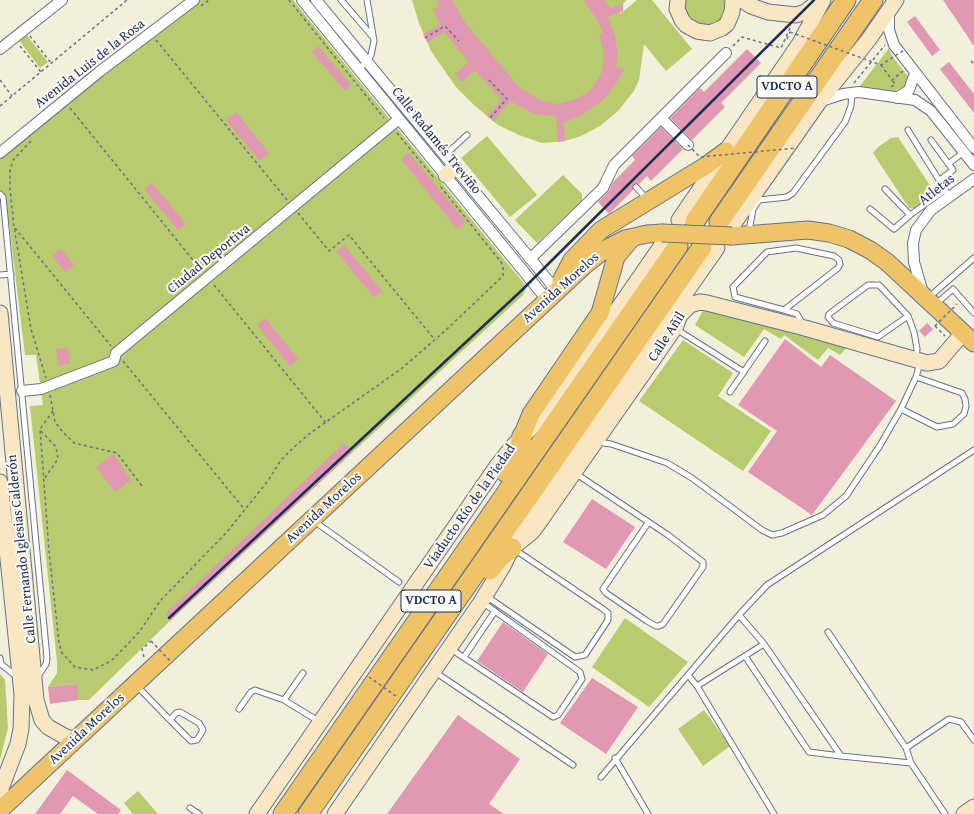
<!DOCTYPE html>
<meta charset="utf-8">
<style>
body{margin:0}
canvas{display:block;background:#f2efdb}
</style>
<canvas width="974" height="814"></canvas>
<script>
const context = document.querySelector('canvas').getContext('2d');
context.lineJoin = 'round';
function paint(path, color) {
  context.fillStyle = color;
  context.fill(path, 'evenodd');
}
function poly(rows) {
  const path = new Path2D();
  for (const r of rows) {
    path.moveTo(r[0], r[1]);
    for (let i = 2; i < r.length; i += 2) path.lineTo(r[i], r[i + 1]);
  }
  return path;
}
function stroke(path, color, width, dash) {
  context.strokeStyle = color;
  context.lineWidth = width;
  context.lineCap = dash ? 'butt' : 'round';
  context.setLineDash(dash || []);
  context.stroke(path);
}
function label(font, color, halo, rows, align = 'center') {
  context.font = font + ' "Gentium Book Plus",serif';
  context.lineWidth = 4;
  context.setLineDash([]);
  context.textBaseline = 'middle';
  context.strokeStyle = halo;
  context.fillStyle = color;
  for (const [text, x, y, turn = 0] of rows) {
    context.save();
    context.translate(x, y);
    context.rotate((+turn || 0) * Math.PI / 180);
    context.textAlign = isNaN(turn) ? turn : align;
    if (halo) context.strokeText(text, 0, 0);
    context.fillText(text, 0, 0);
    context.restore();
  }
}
paint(poly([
 [198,0,293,0,525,285,526,289,523,295,171,620,89,700,78,700,76,684,48,687,57,673,57,662,30,406,43,405,36,355,25,355,9,223,0,196,0,159,5,152],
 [412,0,627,0,623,4,623,11,619,13,620,14,637,0,652,0,692,49,666,71,644,44,639,80,634,91,618,111,600,126,581,136,565,141,542,143,519,135,498,125,475,106,456,87,431,51,419,23],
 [681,0,729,0,726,16,714,26,693,25,681,7],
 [25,33,48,62,40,68,18,39],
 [889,48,892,56,908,77,905,86,893,92,861,88,860,86],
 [487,136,537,195,510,217,461,158],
 [898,137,933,190,932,196,915,208,909,208,873,153,878,147,891,138],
 [563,175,582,194,582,200,537,243,515,220],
 [706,305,850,344,840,355,828,348,818,360,784,335,781,339,764,329,744,357,695,325],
 [683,340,733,373,718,396,771,431,743,471,639,401],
 [625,618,688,662,649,707,592,667],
 [0,674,5,680,8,728,0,760],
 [704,710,730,746,703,766,678,729],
 [138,791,158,814,133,814,124,803]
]), '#b8cb6e');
paint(poly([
 [438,0,452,0,466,24,519,87,540,100,557,104,574,100,588,92,593,87,602,72,604,54,599,34,603,33,598,21,584,0,604,0,611,8,623,4,623,11,608,17,615,36,618,55,616,67,624,70,615,85,602,101,583,114,564,122,565,141,558,142,556,116,535,114,510,101,493,121,487,116,502,100,475,70,462,82,455,74,469,62,444,32,427,42,423,34,440,25,433,9,439,6],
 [943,0,974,0,974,46],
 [915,16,940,50,932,56,907,22],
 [318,46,351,85,345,91,312,52],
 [747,49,761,63,721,103,725,107,692,140,670,118,700,88,704,92],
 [949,62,974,94,974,113,940,69],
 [236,112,269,153,260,161,226,120],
 [661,127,683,149,651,181,647,176,639,184,634,184,633,190,609,214,598,202,608,192,613,182,635,160,632,156],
 [409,153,466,222,457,229,401,159],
 [152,183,186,224,178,230,144,189],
 [344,245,382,291,374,297,336,251],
 [61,249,74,265,65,272,52,256],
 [265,318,298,359,290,366,257,325],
 [927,323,933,329,925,337,919,331],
 [785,339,821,367,830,355,896,401,812,515,748,472,777,431,738,405],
 [68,348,70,364,58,365,56,349],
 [344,443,352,452,171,620,165,614],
 [113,454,131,480,115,492,96,467],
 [592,499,635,527,606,569,563,542],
 [503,622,548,654,523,692,477,661],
 [592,678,638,707,606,754,560,723],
 [77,684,78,700,50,704,48,687],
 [458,715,520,759,489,804,504,814,387,814],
 [67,770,121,810,118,814,98,814,73,796,60,814,35,814]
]), '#e198b3');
const lane = poly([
 [341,0,373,37],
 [358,69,367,62,371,55,374,41,367,0],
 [908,130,947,193],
 [931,140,953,170,940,180],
 [444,156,467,135],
 [948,164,964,152],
 [636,187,647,199],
 [885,189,910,215,945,190],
 [0,194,3,197,4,207,47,658,46,664,38,676],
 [870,209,894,229,910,215],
 [749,231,753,209,759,200,787,197,793,193,845,122,851,106,852,93],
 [0,275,11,274],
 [928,298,974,258],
 [936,304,953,289,974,313],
 [784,310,735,297,733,287,767,252,796,248,834,256,839,260,840,264,838,268,784,310,797,314,803,324],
 [908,316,878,337,833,323,828,317,829,314,868,285,879,285,908,316,914,332,917,349,916,358],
 [676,329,744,372],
 [730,392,765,341],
 [901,409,937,427,953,424,964,414,966,406,965,399,962,393,916,377],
 [598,442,611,444,667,463,692,478,762,530,772,535,782,533,823,515,846,496,879,447,901,409,916,377,920,363],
 [575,473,668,535,703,562,703,567,663,624,659,626,656,626,647,621,606,593,603,589,648,523],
 [314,521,399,582],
 [486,596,575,657,585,655,608,620,608,613,603,609,514,549],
 [828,632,906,748,911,763,945,814],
 [764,644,841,756,911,763],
 [451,649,553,717,558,715,582,679,580,672,482,602],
 [745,656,809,752,841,756],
 [464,657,495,611],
 [0,658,1,664,17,677],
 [435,672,573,765],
 [303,673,284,700,320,722],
 [688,675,697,686,774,814],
 [137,686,170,720,191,741,197,740,203,730,199,723,180,712,176,713,170,720],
 [697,686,764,644,739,615],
 [239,709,251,692,255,690,284,700],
 [906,748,949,719,961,722,974,740],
 [615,758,648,814],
 [601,777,739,615,767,585,974,450],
 [190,808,199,814]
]);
const street = poly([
 [302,0,547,300],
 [316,0,557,291],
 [889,13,889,30,894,45,974,148],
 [0,49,62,0],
 [897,98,909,90,915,73],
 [821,101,843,94,859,92,915,100,931,111,974,165],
 [661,118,688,145],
 [0,153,99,72,194,0],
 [530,259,603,188,614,165,726,53],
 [923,293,914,262,913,243,916,230,931,210,974,179],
 [22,391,41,389,114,361,116,353,399,119]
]);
const secondary = poly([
 [678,0,677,9,682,20,686,25,697,31,710,33,722,28,727,24,732,12,733,0],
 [742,0,751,6,768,12,796,15,805,12,820,1],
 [446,175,454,168],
 [679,220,800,43,823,0],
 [734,223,819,102,869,39,896,0],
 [0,313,36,700,42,720,48,727,64,736,76,740],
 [0,482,22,694,21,729,18,744,0,791],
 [516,545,532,532,538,524,675,328,680,315,690,305,700,302,707,303,805,328,927,363,939,361,963,333],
 [257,814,497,466,513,446,545,414,662,245],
 [335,814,481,602,503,566,522,527,717,248],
 [964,814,974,807]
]);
const primary = poly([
 [732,236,808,230,829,233,849,239,870,250,887,262,974,343],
 [561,281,572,260,601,230,707,165,726,151],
 [522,436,531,414,600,313,616,257,632,238],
 [0,810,585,265,604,250,625,239,647,234,662,233]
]);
const highway = poly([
 [695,221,846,0],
 [719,222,873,0],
 [505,472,519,449,522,436],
 [490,570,501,556,512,548],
 [283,814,678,246],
 [308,814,702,247]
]);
stroke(lane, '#66728a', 7);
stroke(street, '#66728a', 12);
stroke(secondary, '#66728a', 17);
stroke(primary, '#66728a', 19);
stroke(highway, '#66728a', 21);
stroke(poly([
 [289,0,384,118],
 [201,6,209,0],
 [30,36,51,63],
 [425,38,445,26,459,41],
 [787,39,790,32],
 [156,40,287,200],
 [20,46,41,72],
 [733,46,742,37,781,48,791,26],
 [971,61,974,64],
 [881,65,892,80,903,71],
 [0,80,12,96],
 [489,80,507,99,490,118],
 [854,83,885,45],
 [891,87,895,84,892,80],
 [0,106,127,0],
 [70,108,201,270],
 [397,133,434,178],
 [31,141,13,160,10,171,10,189,14,227,31,329,46,378],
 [298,213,329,251,349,235,435,340],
 [15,228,111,346],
 [214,285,326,423],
 [935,326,945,336],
 [123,361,245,510],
 [50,395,55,422,63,432,74,443,117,453,142,486],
 [53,411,40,429,49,551,59,643,62,653,75,667,93,670,111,661,124,648,140,631,160,601,226,533,267,482,281,460,293,448,309,434,401,369,446,330,503,276,503,267,501,262,440,186],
 [41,431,56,447,58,459,44,479],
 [144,657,142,649,151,641]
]), '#66728a', 1.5, [3, 3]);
stroke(lane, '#fff', 5);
stroke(street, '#fff', 10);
stroke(secondary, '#f9e7c3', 15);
stroke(primary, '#efc469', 17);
stroke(highway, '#efc469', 19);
stroke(poly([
 [169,618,521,291,814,0]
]), '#1b2f5e', 2.5);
const primaryBridge = poly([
 [662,233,732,236]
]);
stroke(primaryBridge, '#66728a', 19, []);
stroke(poly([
 [790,32,881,65,904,50],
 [688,145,700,157,797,148],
 [935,326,957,304],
 [151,641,172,663],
 [369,677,396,696]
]), '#66728a', 1.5, [3, 3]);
stroke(primaryBridge, '#efc469', 17);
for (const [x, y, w] of [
 [787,87,60],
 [431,601,60]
]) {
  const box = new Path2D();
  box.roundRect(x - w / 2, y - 11, w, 22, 3);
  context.fillStyle = '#fdfcf7';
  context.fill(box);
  stroke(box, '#1b2f5e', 1);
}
label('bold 13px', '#1b2f5e', null, [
 ["VDCTO A",787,87],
 ["VDCTO A",431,601]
]);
label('14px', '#1b2f5e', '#fdfcf7', [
 ["Avenida Luis de la Rosa",90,64,-38],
 ["Calle Radamés Treviño",436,141,51],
 ["Atletas",937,190,-38],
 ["Ciudad Deportiva",209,259,-39],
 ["Avenida Morelos",561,288,-42],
 ["Calle Añil",667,337,-57],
 ["Viaducto Río de la Piedad",470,507,-55],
 ["Avenida Morelos",324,508,-43],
 ["Calle Fernando Iglesias Calderón",22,549,-96],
 ["Avenida Morelos",87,729,-43]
]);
</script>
